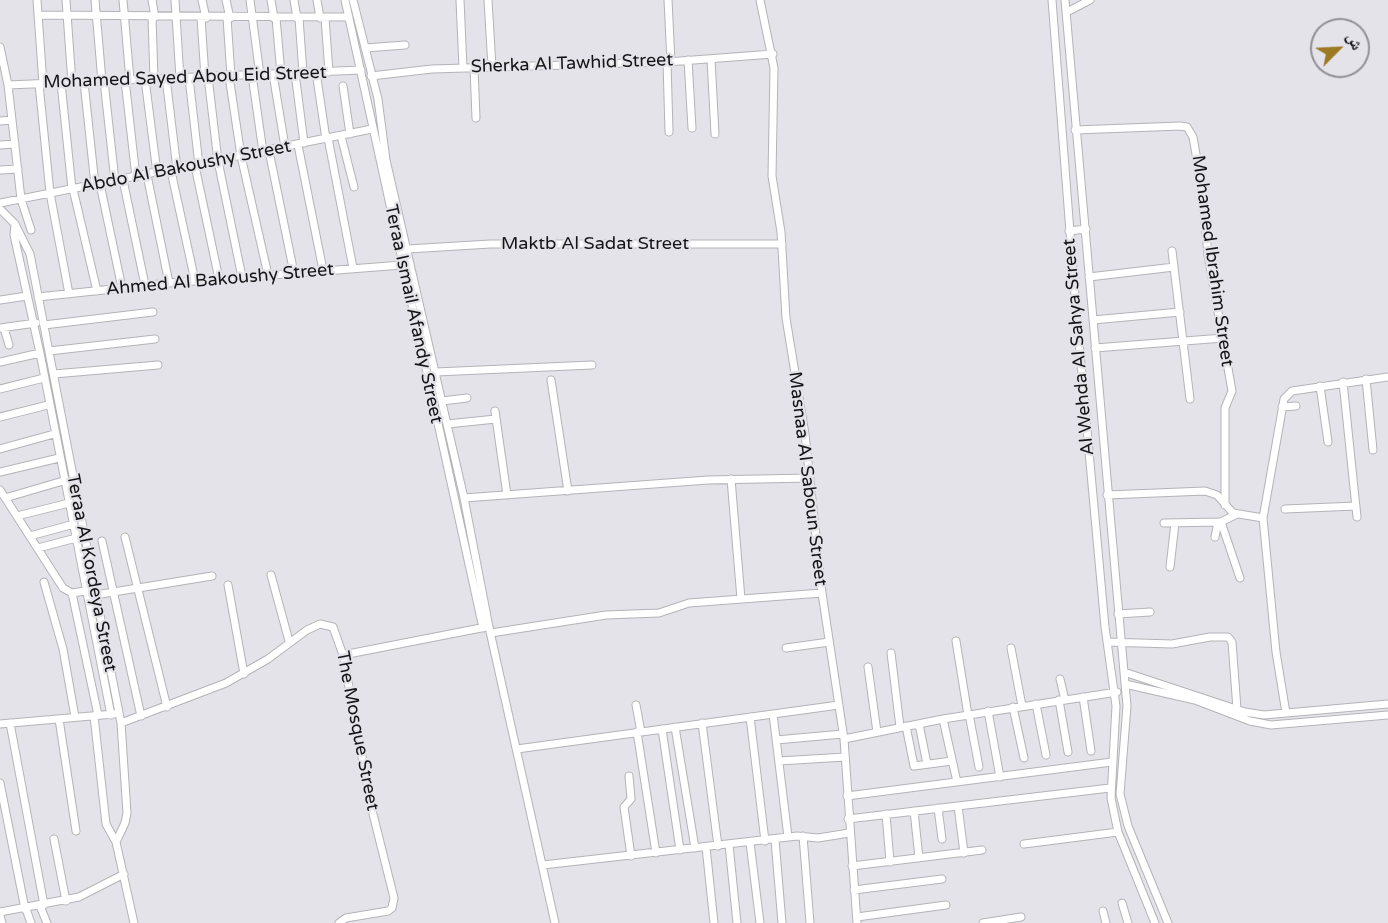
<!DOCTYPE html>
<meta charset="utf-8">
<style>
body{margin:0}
#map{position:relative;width:1388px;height:923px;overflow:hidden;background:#e4e3e9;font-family:"Varela Round","Noto Naskh Arabic",sans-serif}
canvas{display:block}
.north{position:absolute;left:1310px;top:18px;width:60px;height:60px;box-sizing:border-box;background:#e4e3e9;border:2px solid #919195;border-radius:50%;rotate:66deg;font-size:16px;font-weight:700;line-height:24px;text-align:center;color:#151517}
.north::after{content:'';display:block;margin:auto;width:21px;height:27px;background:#9d7924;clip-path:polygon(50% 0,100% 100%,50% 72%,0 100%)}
</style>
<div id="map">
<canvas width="1388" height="923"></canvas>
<div class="north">ش</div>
</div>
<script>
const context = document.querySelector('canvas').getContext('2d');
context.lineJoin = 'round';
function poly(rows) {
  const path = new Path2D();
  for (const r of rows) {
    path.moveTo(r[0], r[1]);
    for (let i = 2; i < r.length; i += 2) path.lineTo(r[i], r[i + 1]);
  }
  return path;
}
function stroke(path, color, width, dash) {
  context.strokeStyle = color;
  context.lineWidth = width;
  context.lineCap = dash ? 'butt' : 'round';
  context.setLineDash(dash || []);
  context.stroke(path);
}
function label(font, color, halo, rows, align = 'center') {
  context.font = font + ' "Varela Round",sans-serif';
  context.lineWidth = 4.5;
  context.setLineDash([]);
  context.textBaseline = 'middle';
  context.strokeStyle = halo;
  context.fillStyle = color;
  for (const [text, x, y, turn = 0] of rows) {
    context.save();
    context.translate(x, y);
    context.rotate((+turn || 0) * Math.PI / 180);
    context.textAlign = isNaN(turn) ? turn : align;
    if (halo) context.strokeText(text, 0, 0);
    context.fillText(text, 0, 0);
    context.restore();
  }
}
const street = poly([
 [37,0,43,84],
 [66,0,72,83],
 [95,0,102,81],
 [123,0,130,80],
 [152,0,155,17],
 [175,0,180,78],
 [202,0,206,18],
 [226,0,230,18],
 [250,0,260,75],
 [271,0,274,18],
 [294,0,297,18],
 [317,0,320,18],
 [345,0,483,628],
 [353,0,378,99,386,160,464,498,489,627,555,923],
 [460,0,463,68],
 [488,0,492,67],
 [668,0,671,62],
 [760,0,774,68,772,176,781,232,786,318,805,434,822,593,844,739,857,923],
 [1052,0,1076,309,1105,627,1116,706,1111,798,1118,832,1155,923],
 [1065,0,1127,706,1120,794,1128,826,1168,923],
 [1067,12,1090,0],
 [39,15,349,17],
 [152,17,154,79],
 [201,18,205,77],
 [227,18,231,76],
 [276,18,281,74],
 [299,18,303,73],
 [325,18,329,72],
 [0,47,8,85,21,199,31,230],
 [365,48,405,45],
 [711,59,715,134],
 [688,60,692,128],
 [667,62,669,132],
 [474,68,476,118],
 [316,72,326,139],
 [295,73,304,143],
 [273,74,285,147],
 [252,75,263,152],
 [229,76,241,156,268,275],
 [371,76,432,69,667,62,773,54],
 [208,77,218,161,242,277],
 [166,78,177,169],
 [189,78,199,165],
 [145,79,157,173],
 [125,80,136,177],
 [104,81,115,181],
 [84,82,95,185],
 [61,83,72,189],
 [39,84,50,193,69,294],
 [8,85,361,70],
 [343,86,350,134],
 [0,121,12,120],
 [1075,130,1180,126,1187,127,1193,137,1202,189,1208,255,1232,391,1225,408,1225,505],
 [341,136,354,187],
 [328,138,353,268],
 [0,145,15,144],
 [298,145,323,270],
 [269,151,294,273],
 [195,166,219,279],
 [0,170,18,169],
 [171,171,195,281],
 [147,175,169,283],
 [123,180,145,285],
 [100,184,122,288],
 [73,189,97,291],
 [0,203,372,129],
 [0,209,15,224,30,254,121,723,127,813,125,823,116,842,134,923],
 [15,224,14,235,40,353,111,715],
 [1069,231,1086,229],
 [408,249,490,244,782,244],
 [1172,251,1190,399],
 [1089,277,1174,267],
 [38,297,169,283,402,265],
 [0,300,27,296],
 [1093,320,1180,312],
 [44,325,153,312],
 [0,328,36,323],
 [4,328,9,345],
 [1095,348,1223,338],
 [49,351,155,339],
 [0,362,40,353],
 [436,372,592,365],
 [54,374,158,365],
 [1366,379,1373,450],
 [551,380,568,491],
 [1343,382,1357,517],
 [1320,386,1328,442],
 [0,389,44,378],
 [442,401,467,398],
 [1282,407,1296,406],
 [495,411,507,495],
 [0,417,48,405],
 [447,424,496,419],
 [0,449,54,434],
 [0,472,59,458],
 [731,479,741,599],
 [0,490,63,588,72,593,92,590],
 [1107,495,1205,491,1217,495,1233,513,1263,518],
 [5,498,63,481],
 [464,498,708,480,810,478],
 [1285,509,1356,506],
 [17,516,69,503],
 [1221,522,1240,578],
 [1164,523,1221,522,1237,514],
 [30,536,74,524],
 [125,537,167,707],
 [1215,537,1218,522],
 [102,541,141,716],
 [38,548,80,537],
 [1170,567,1175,523],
 [271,575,289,641],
 [44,582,63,649,75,717],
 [228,585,244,674],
 [72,593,98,715],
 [95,595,212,576],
 [1118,614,1150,612],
 [491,633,606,615,659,613,689,603,822,593],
 [956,641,968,715],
 [1107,642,1172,644,1210,637,1228,637,1232,642,1237,709],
 [786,648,829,642],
 [1011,648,1022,706],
 [891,653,900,727],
 [343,655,486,627],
 [868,667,877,732],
 [1124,672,1245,712,1264,715,1388,704],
 [1060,679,1065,700],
 [1125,684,1195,700,1250,721,1271,725,1388,715],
 [1083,697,1091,751],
 [1059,700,1068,752],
 [1036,704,1046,755],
 [636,705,641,732],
 [1013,707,1024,758],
 [988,711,1000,777],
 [1286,713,1276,652,1263,518,1284,399,1292,391,1388,377],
 [773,714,788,837],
 [969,714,979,767],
 [94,716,106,824,116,842],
 [750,717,765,841],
 [59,719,76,831],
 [943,719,957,782],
 [10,723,44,905],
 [121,723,226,683,268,659,307,630,320,624,333,627,343,655,372,810,394,898,392,908,388,911,346,918,339,923],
 [702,723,718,846],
 [0,724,114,714],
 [919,724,927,764],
 [906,726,914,766,952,761],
 [675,727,695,848],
 [662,729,680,850],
 [637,732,656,853],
 [844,739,943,719,1117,692],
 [776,740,843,734],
 [517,749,839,705],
 [779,761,845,757],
 [629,776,631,799,624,807,631,856],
 [0,783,25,909],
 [847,796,1112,762],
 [958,806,964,853],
 [938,808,942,839],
 [914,811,919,858],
 [886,814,890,862],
 [848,819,1110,788],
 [803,836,810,923],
 [54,839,66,901],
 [775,840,782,923],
 [750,843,760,923],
 [1024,844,1118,832],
 [729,845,737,923],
 [706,847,714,923],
 [543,865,797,836,818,838,849,833],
 [852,866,982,850],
 [854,890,942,879],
 [1122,903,1128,923],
 [40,906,47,923],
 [26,909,31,923],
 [1103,911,1106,923],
 [0,912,79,897,124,874],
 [0,916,2,923],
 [857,917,946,905],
 [983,923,1021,917]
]);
stroke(street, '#b4b3b8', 9);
stroke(street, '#fff', 7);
label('18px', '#151517', '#e4e3e9', [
 ["Sherka Al Tawhid Street",572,64,-2],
 ["Mohamed Sayed Abou Eid Street",185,78,-2],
 ["Abdo Al Bakoushy Street",186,167,-11],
 ["Maktb Al Sadat Street",595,244],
 ["Mohamed Ibrahim Street",1212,261,82],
 ["Ahmed Al Bakoushy Street",220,280,-5],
 ["Teraa Ismail Afandy Street",413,314,78],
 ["Al Wehda Al Sahya Street",1079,347,-95],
 ["Masnaa Al Saboun Street",807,479,83],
 ["Teraa Al Kordeya Street",91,573,79],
 ["The Mosque Street",357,731,79]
]);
</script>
